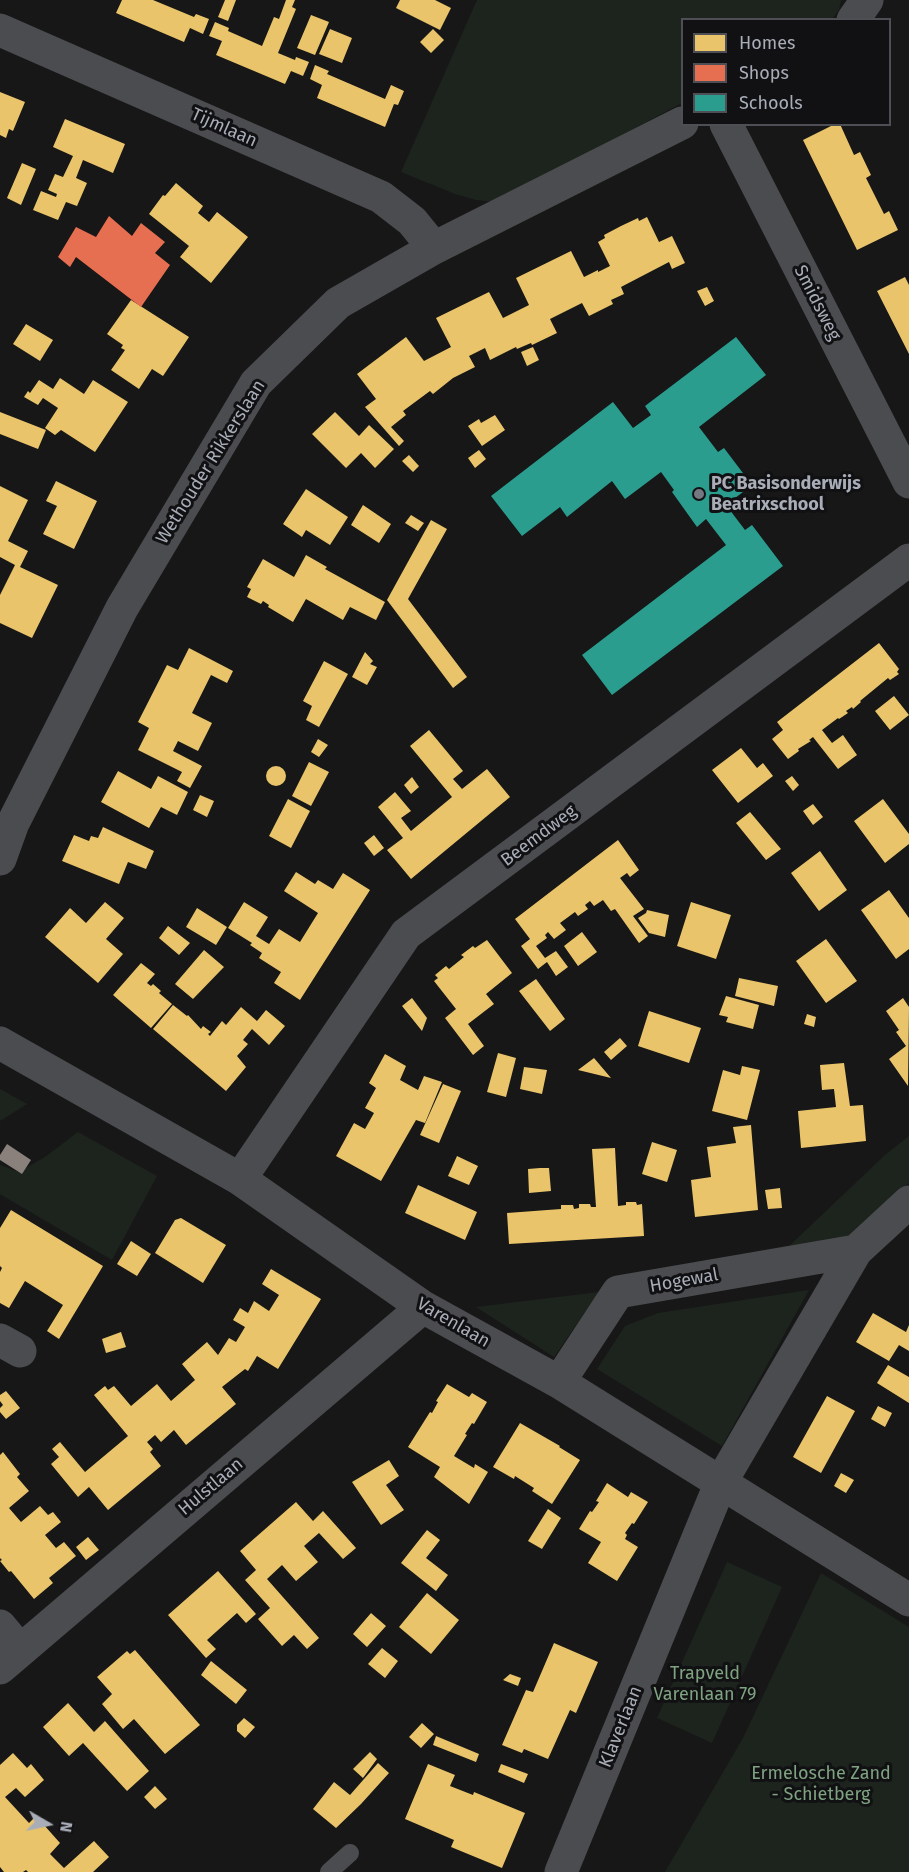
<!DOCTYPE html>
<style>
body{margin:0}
#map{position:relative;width:909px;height:1872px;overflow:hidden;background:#171717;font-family:"Fira Sans",sans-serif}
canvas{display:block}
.legend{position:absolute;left:681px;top:18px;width:210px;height:108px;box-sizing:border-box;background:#111113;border:2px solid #4d4f55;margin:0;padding:8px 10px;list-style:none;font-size:18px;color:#a8adb8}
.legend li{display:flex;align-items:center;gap:12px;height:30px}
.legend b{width:30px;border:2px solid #4d4f55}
.north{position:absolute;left:18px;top:1794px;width:60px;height:60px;-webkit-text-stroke:4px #111113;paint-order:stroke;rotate:99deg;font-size:16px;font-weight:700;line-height:24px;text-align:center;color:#a8adb8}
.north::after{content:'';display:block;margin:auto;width:21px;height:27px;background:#a8adb8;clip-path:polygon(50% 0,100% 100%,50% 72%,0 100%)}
</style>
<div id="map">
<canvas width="909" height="1872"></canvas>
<ul class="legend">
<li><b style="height:16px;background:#e9c46a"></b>Homes</li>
<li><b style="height:16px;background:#e76f51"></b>Shops</li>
<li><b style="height:16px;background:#2a9d8f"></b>Schools</li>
</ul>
<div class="north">N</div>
</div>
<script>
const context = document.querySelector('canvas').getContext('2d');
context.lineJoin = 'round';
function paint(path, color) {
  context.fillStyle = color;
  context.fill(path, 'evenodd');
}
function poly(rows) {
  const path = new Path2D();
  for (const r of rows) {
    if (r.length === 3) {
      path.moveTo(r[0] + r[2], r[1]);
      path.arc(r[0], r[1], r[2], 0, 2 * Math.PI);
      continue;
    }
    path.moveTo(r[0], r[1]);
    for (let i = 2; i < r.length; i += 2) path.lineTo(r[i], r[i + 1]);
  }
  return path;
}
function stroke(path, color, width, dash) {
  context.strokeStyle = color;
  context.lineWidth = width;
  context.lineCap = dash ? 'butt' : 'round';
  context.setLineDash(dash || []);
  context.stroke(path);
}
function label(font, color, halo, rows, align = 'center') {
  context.font = font + ' "Fira Sans",sans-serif';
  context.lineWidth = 6;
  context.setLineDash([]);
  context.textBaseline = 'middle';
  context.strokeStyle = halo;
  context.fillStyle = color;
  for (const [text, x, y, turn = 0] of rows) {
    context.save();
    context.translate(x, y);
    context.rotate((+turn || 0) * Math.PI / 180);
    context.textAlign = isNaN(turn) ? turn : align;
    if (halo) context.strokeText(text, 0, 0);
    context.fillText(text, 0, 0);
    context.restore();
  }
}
paint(poly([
 [477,0,841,0,839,10,832,19,682,20,682,103,496,202,476,200,455,194,401,172],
 [0,1089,27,1104,0,1121],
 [78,1132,157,1176,112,1260,0,1194,0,1165,19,1172,45,1157],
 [909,1136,909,1183,848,1237,786,1249,885,1155],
 [809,1290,722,1446,597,1369,625,1326,658,1313],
 [599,1292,554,1357,476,1307],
 [727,1562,782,1587,712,1743,657,1718],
 [821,1573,909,1627,909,1872,665,1872,743,1738]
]), '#1d241e');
paint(poly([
 [122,0,153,0,194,17,196,14,209,19,203,34,190,28,184,42,116,13],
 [225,0,236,0,228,21,218,17],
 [286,0,295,0,292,7,296,9,278,53,295,60,296,57,309,62,303,76,291,71,285,84,216,55,222,41,209,36,215,22,229,28,228,31,262,46,274,17,279,19],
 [400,0,435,0,451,8,440,30,396,8],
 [311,15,329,22,315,55,297,48],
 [330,29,352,38,342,63,319,54],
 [433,29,444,40,431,53,420,42],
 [315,65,329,71,327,74,385,99,391,85,404,91,398,105,394,104,385,127,317,98,322,85,310,79],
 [0,92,25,102,13,131,9,129,6,138,0,135],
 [65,119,125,144,113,173,83,160,76,178,87,183,77,206,66,202,58,220,33,210,41,191,56,197,57,194,48,190,55,174,63,177,73,156,53,147],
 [835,124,840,124,854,155,860,152,871,175,866,178,884,214,889,211,898,230,857,250,803,140],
 [22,163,36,169,21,205,7,198],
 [176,183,203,206,198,213,209,222,217,212,248,237,211,283,180,257,189,246,149,214,163,195,165,196],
 [647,217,659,242,672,236,685,263,672,269,669,262,621,287,624,294,611,300,613,304,589,316,582,303,550,319,557,333,532,345,531,343,517,349,516,347,490,360,485,348,469,356,475,367,453,378,433,394,430,391,403,411,406,415,391,427,404,441,399,446,365,407,376,399,357,374,406,337,424,361,451,347,436,318,489,292,503,318,529,305,516,278,571,251,584,277,598,270,598,272,610,266,598,242,605,238,604,235,621,226,638,218,639,221],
 [905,277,909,285,909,354,877,291],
 [707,287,714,301,705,306,697,291],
 [131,300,189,337,163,376,152,369,139,389,111,370,125,350,121,348,123,345,107,334],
 [26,324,53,340,40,361,13,344],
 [533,347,539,360,527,366,521,352],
 [60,378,84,394,93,380,128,402,95,452,61,430,55,435,45,428,58,408,43,398,38,405,24,397,28,391,30,393,39,380,53,389],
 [0,412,46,430,38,449,0,434],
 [335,412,359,436,369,425,394,449,375,468,361,453,346,468,312,434],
 [495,415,505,430,482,446,468,426,479,419,481,423],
 [479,450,486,459,475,468,468,458],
 [409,455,419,466,413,472,402,461],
 [56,481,97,501,74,549,43,534,57,506,46,501],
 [0,486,28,500,8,541,28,551,20,567,58,585,32,638,0,623,0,595,15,565,0,557],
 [306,489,348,517,330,545,306,530,302,537,283,524],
 [363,505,391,524,379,543,351,525],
 [411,515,424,523,418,531,405,523],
 [431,520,447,529,408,599,467,677,453,688,387,600],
 [306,555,327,567,325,569,385,602,376,620,350,607,343,620,306,599,293,622,268,607,269,605,263,601,261,604,247,597,251,589,247,587,263,559,294,577],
 [879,643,899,669,897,672,899,674,890,680,888,678,860,701,861,702,853,709,852,707,846,711,848,713,839,719,838,718,822,730,832,743,843,735,857,755,838,769,813,737,809,740,811,741,798,749,799,751,788,759,772,739,783,730,777,722],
 [189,648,233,671,227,683,211,675,192,713,212,723,198,751,178,741,173,751,202,766,190,788,177,781,182,772,138,750,149,728,138,722,167,665,178,670],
 [365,652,373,661,370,664,377,667,367,685,352,677],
 [324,661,348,674,319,727,306,720,312,706,303,701],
 [894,696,909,715,890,730,875,711],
 [429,730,463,771,453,779,462,789,487,769,510,797,411,879,387,850,403,838,378,807,395,792,411,811,401,818,411,831,452,797,410,746],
 [318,739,328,745,319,757,311,752],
 [741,748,757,768,763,763,773,776,738,803,712,770],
 [309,762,329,772,311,806,292,796],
 [276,776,10],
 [118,771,151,789,158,776,188,792,177,815,161,807,149,828,101,802],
 [792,776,799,785,793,791,785,781],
 [412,777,419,787,411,794,404,785],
 [200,795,214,801,207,817,193,810],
 [288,799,310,811,291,848,269,836],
 [883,799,909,834,909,844,885,863,854,821],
 [813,804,823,817,813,825,803,811],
 [750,812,781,849,766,860,736,823],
 [103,827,154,851,146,869,128,862,119,884,62,861,74,835,89,841,91,836,98,838],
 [374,835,384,848,374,856,364,843],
 [618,840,639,870,630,877,627,873,620,878,644,909,633,916,648,936,639,943,615,909,611,911,603,900,594,906,590,901,585,905,588,909,578,916,575,912,560,923,566,930,554,939,548,932,545,935,547,938,536,946,545,958,556,951,568,967,556,976,547,962,538,969,521,946,530,939,515,919],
 [820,851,847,890,819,911,791,873],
 [296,872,315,884,318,880,333,889,343,873,370,890,300,1000,274,983,281,972,259,958,262,953,250,945,252,943,228,928,244,902,268,917,256,936,269,944,279,929,300,942,318,913,284,891],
 [889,890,909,918,909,949,896,959,861,910],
 [105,902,124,918,106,939,123,954,98,983,45,937,70,908,86,923],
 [691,902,731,915,716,959,677,946],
 [197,908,227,927,216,945,186,927],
 [647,910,669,915,665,937,649,933,638,918,646,913],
 [168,926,190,943,179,955,159,938],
 [582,932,597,952,578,966,564,946],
 [826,939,857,981,826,1003,796,961],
 [487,940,512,973,486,994,494,1004,468,1024,484,1046,473,1055,445,1018,456,1009,434,981,438,978,435,975,446,966,449,969,464,957,461,955,473,946,475,948],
 [204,950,224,967,193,999,175,984],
 [141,963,155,974,147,983,151,986,153,984,161,991,159,993,172,1004,151,1028,113,995],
 [739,978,778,986,774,1006,735,996],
 [536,979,565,1019,550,1031,519,991],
 [726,996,759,1005,753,1029,726,1022,728,1017,719,1015],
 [412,998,427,1018,422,1031,402,1006],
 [903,998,909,1007,908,1086,889,1059,906,1046,896,1032,899,1030,886,1011],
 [173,1005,187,1016,188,1015,201,1029,203,1026,211,1032,208,1034,210,1036,222,1021,226,1025,241,1007,257,1021,266,1010,285,1026,269,1045,252,1029,243,1040,248,1044,237,1056,246,1067,226,1091,153,1029],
 [649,1011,701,1028,689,1063,638,1046],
 [807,1014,816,1017,814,1027,804,1024],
 [620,1038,627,1046,611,1060,604,1052],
 [498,1053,516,1058,506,1097,487,1092],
 [385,1054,406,1066,400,1080,418,1090,424,1076,442,1082,425,1123,416,1120,381,1181,336,1156,354,1123,365,1129,374,1113,365,1108,376,1088,369,1083],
 [594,1058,611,1078,578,1070],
 [844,1063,850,1106,863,1105,866,1141,801,1148,798,1111,836,1107,834,1089,822,1090,820,1065],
 [742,1066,760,1070,747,1120,712,1111,723,1070,740,1075],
 [524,1067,547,1070,542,1094,520,1089],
 [443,1084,461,1091,439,1143,420,1135],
 [751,1125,758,1210,695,1217,691,1180,711,1177,707,1147,736,1143,733,1127],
 [652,1142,677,1150,667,1182,642,1174],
 [615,1148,618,1206,626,1205,626,1202,636,1202,637,1205,642,1204,644,1236,509,1244,507,1213,561,1209,561,1205,573,1205,574,1209,579,1208,579,1204,590,1204,591,1207,596,1207,592,1149],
 [457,1156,478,1166,469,1185,448,1176],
 [540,1168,549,1168,551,1191,529,1193,528,1169],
 [418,1185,477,1212,465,1240,405,1213],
 [780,1188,782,1208,768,1209,765,1190],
 [11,1210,103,1266,59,1339,47,1331,63,1305,25,1281,9,1308,0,1303,0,1272,2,1268,0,1266,0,1228],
 [181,1218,226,1245,203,1283,155,1253,175,1220],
 [131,1241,151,1254,137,1276,117,1264],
 [271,1269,321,1299,278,1369,257,1356,248,1371,245,1369,222,1387,236,1404,186,1445,174,1430,161,1442,155,1435,147,1442,153,1449,150,1452,161,1466,108,1510,89,1487,78,1497,51,1464,59,1457,52,1449,60,1442,85,1472,128,1436,94,1395,105,1386,108,1390,114,1386,131,1406,157,1384,171,1401,195,1380,182,1364,207,1342,218,1355,229,1338,236,1342,245,1327,233,1320,240,1308,248,1313,254,1301,269,1311,279,1295,262,1284],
 [873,1313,906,1332,909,1325,909,1351,899,1345,889,1361,856,1342],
 [121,1332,126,1347,106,1353,102,1339],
 [888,1365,909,1377,909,1403,877,1383],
 [447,1384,469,1397,472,1393,487,1402,474,1424,472,1423,465,1434,467,1435,454,1456,474,1468,475,1464,488,1472,469,1504,434,1477,440,1467,408,1447,430,1412,432,1413,438,1402,436,1401],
 [6,1391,20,1408,6,1419,0,1412,0,1408,3,1405,0,1401,0,1395],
 [827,1396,855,1411,821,1473,793,1457],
 [878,1406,892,1413,885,1427,871,1419],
 [520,1423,560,1446,559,1447,580,1460,552,1504,532,1491,534,1488,515,1476,514,1479,493,1467],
 [3,1452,20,1474,17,1477,29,1491,9,1508,21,1522,40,1506,48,1515,53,1512,61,1522,45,1535,56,1548,64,1542,76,1556,49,1578,53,1583,34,1599,11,1571,9,1572,0,1561,2,1560,0,1558,0,1455],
 [389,1460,399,1476,386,1485,404,1510,381,1525,352,1482],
 [841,1473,854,1480,846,1493,834,1486],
 [607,1483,628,1497,631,1492,648,1502,634,1524,632,1523,625,1533,627,1535,625,1539,638,1547,617,1581,588,1563,601,1542,579,1529,590,1511,592,1512,599,1502,596,1501],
 [296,1502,313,1521,323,1511,356,1548,343,1559,319,1533,304,1546,318,1562,296,1581,282,1565,267,1579,319,1638,307,1649,294,1635,282,1646,258,1619,270,1608,245,1580,256,1570,240,1551],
 [548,1509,561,1518,542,1549,528,1541],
 [427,1530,440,1540,426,1558,448,1575,436,1591,401,1563],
 [88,1537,99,1550,86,1560,76,1547],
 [218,1571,256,1614,246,1623,237,1613,207,1640,216,1649,206,1658,168,1615],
 [427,1593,459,1620,431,1654,399,1627],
 [371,1613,386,1626,367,1647,353,1634],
 [554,1643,598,1662,576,1713,570,1710,548,1759,524,1749,522,1753,502,1745,526,1690,533,1692],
 [382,1648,398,1661,385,1678,368,1664],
 [135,1650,200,1725,165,1754,134,1719,123,1729,102,1704,112,1694,97,1677,127,1651,130,1654],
 [211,1661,247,1690,236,1704,201,1675],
 [510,1674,521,1678,518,1686,503,1680],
 [68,1703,94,1732,105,1721,149,1771,127,1791,83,1743,69,1756,43,1727],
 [244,1718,255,1727,245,1738,237,1731,237,1725],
 [422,1723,434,1734,421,1748,409,1737],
 [436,1736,479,1754,476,1762,433,1745],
 [370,1752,377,1759,363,1778,353,1769],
 [13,1753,27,1768,31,1764,44,1780,25,1797,16,1788,5,1797,29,1823,36,1816,60,1843,50,1854,64,1868,94,1841,109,1857,93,1872,28,1872,26,1870,23,1872,4,1872,0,1867,0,1765],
 [378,1763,389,1773,361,1804,336,1828,313,1809,334,1782,350,1795],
 [428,1764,455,1775,450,1786,473,1795,474,1792,525,1813,502,1868,451,1847,454,1840,405,1819],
 [501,1764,528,1774,524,1783,498,1772],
 [155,1786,167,1799,155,1809,144,1797]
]), '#e9c46a');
paint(poly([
 [109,216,132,236,141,223,165,242,155,253,170,265,141,307,76,257,70,267,58,257,76,227,96,237]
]), '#e76f51');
paint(poly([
 [736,337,766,375,699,427,718,452,724,448,752,485,726,505,745,530,752,525,783,566,612,695,582,655,726,545,706,519,697,527,672,492,674,490,661,472,625,499,612,481,567,517,560,507,522,536,491,496,613,402,633,428,651,415,645,406]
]), '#2a9d8f');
paint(poly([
 [7,1144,31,1160,22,1174,0,1160,0,1155]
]), '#8a817c');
stroke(poly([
 [329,1872,350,1853]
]), '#4b4c50', 18);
stroke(poly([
 [853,20,867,0],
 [0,30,381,197,412,221,434,248],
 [726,124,909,482],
 [0,859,13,823,122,608,256,383,338,303,434,248,682,123],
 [0,1043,240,1179,423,1307,559,1382,909,1600],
 [240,1179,406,934,909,560],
 [0,1340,20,1351],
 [559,1382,618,1292,856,1251],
 [0,1626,20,1650],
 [0,1668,423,1307],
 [561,1872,721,1482,856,1251,909,1202]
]), '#4b4c50', 33);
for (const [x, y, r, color] of [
 [699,494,6,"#757880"]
]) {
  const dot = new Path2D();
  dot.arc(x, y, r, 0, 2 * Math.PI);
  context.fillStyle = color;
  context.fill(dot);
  stroke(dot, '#111113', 2);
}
label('18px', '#a8adb8', '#111113', [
 ["Tijmlaan",224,128,24],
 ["Smidsweg",817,303,63],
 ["Wethouder Rikkerslaan",211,462,-58],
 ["Beemdweg",539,836,-37],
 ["Hogewal",684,1281,-10],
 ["Varenlaan",453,1323,30],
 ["Hulstlaan",211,1487,-40],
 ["Klaverlaan",621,1727,-68]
]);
label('bold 18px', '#a8adb8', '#111113', [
 ["PC Basisonderwijs",711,484],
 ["Beatrixschool",711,505]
], 'left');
label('18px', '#7fa381', '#111113', [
 ["Trapveld",705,1674],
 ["Varenlaan 79",705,1695],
 ["Ermelosche Zand",821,1774],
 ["- Schietberg",821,1795]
]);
</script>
